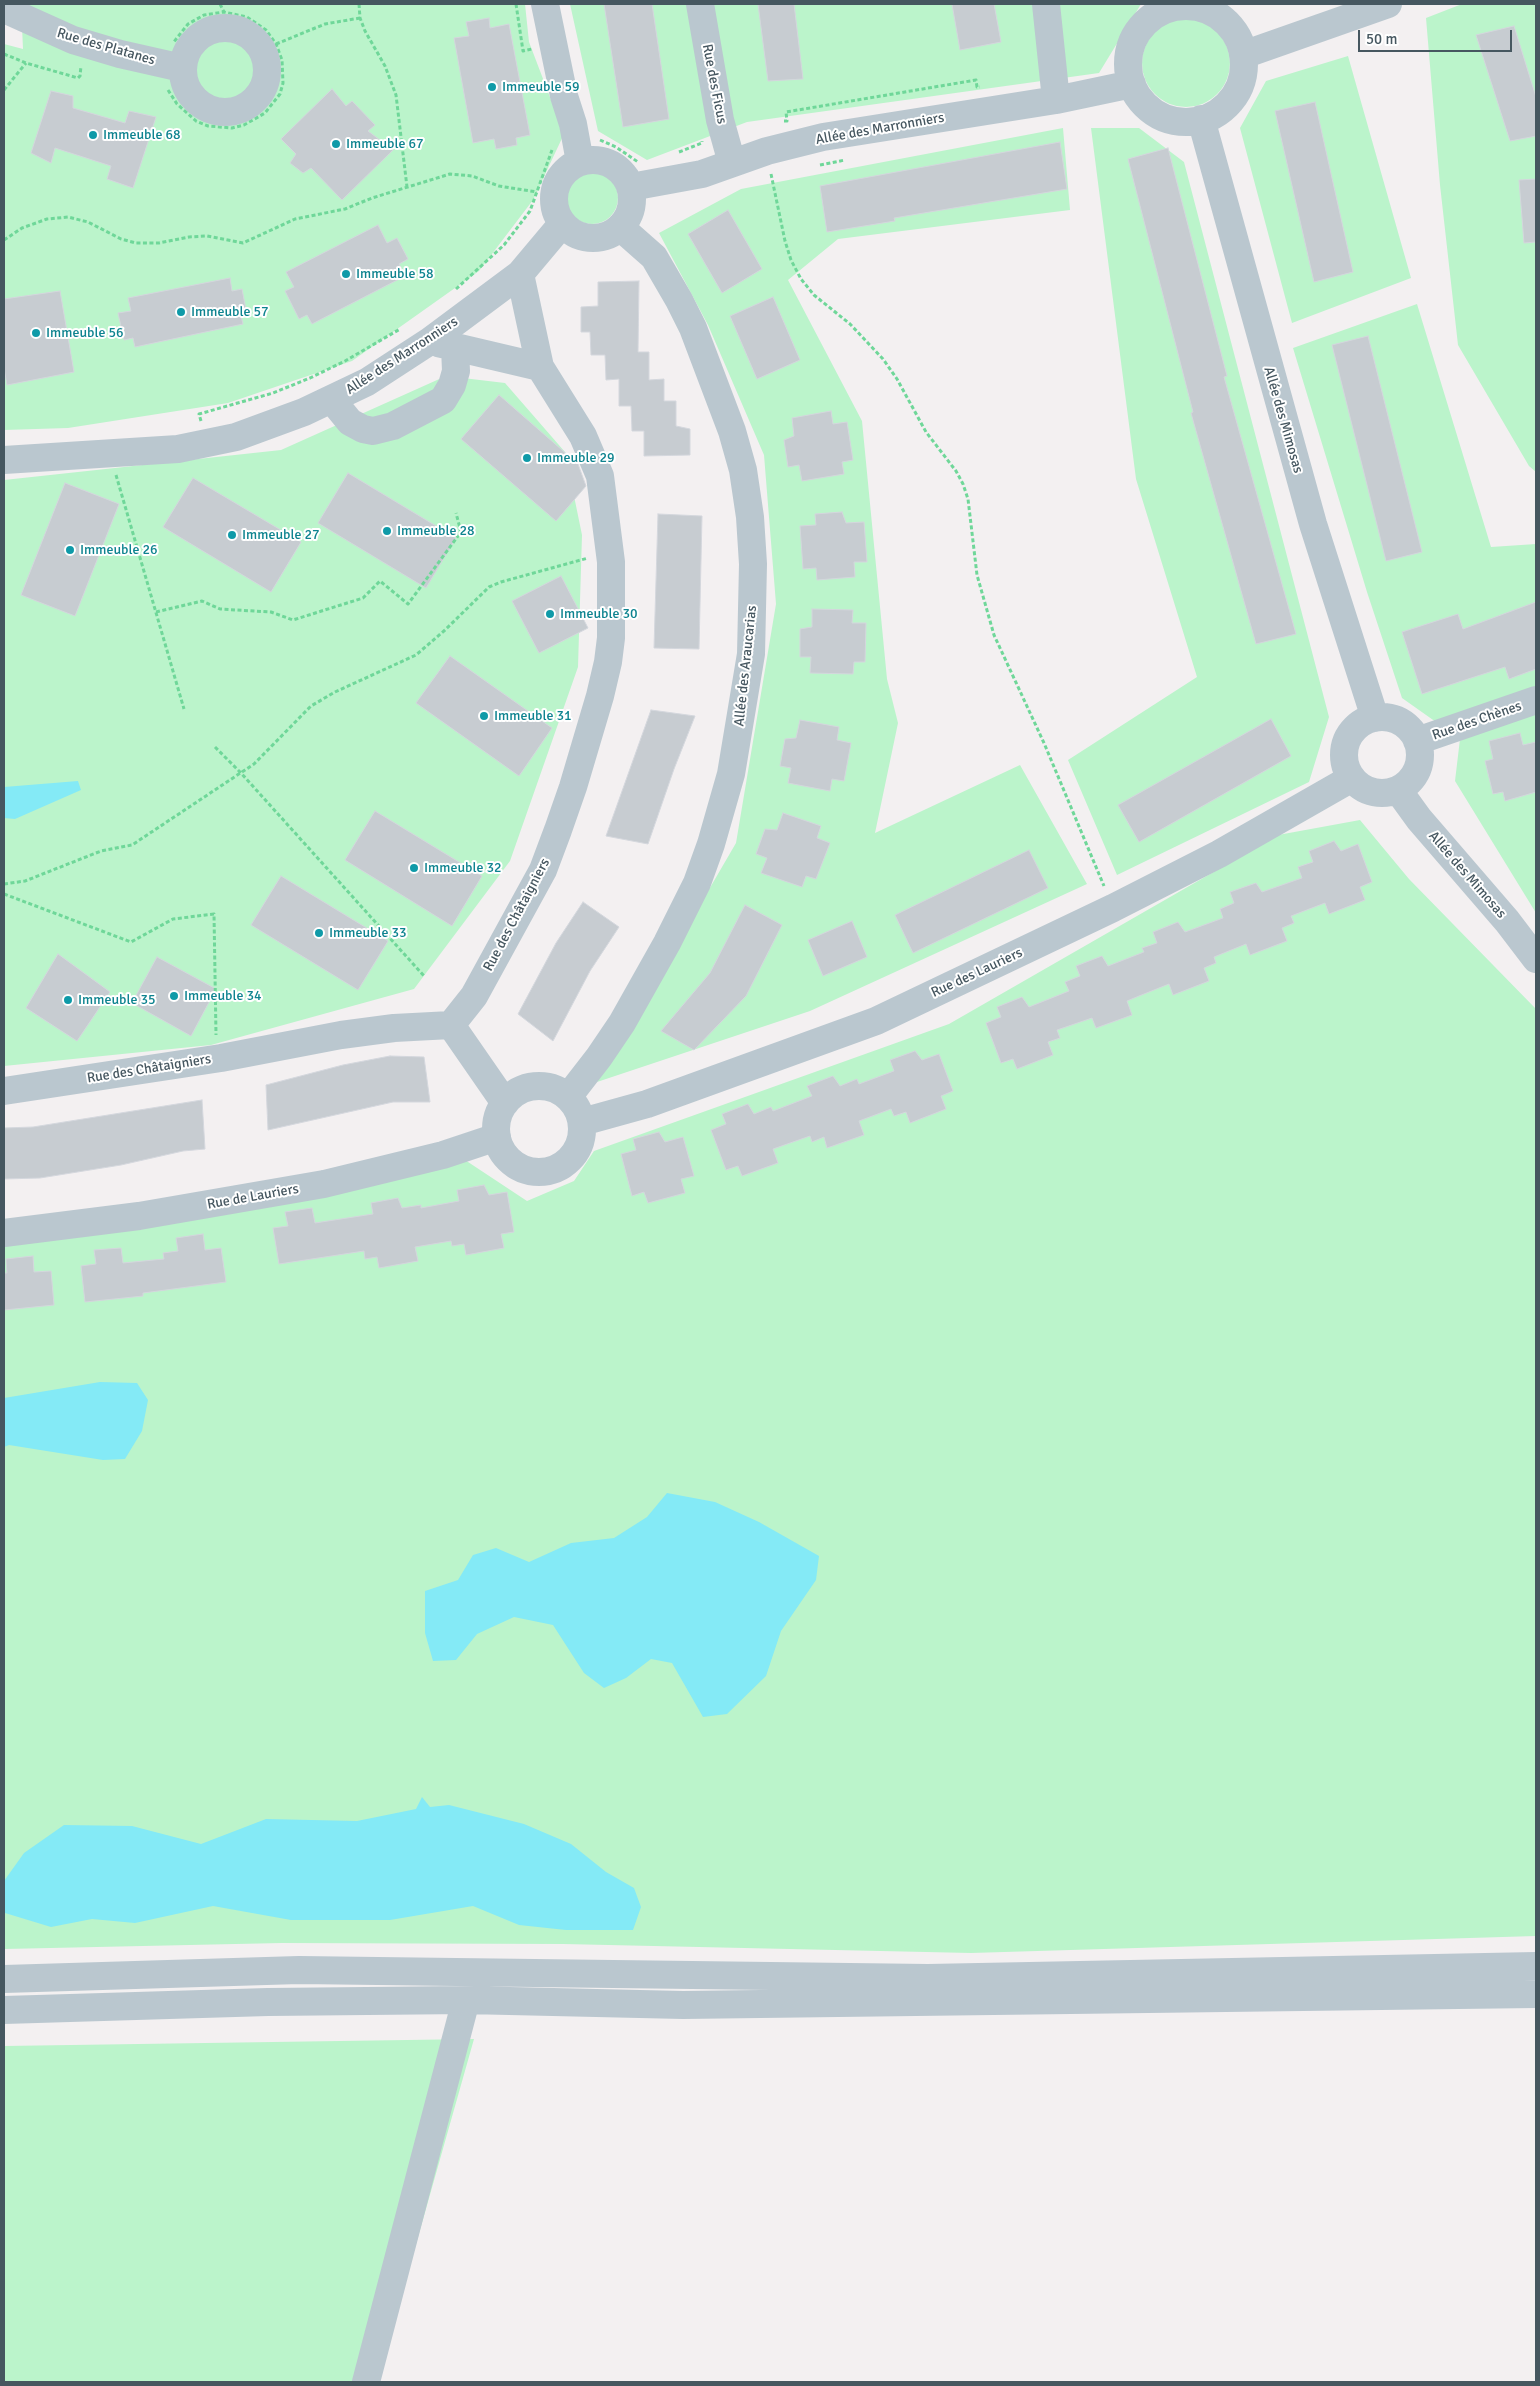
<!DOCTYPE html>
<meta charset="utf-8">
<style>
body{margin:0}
#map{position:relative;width:1540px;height:2386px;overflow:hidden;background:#f3f0f1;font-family:Signika,sans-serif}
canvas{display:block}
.frame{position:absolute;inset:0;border:5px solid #465760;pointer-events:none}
.scale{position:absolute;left:1358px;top:30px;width:154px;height:22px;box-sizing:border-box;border:2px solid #465760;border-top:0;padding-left:6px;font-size:15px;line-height:18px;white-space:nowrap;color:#465760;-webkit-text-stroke:4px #fff;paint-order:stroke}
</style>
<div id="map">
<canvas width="1540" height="2386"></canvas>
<div class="frame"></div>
<div class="scale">50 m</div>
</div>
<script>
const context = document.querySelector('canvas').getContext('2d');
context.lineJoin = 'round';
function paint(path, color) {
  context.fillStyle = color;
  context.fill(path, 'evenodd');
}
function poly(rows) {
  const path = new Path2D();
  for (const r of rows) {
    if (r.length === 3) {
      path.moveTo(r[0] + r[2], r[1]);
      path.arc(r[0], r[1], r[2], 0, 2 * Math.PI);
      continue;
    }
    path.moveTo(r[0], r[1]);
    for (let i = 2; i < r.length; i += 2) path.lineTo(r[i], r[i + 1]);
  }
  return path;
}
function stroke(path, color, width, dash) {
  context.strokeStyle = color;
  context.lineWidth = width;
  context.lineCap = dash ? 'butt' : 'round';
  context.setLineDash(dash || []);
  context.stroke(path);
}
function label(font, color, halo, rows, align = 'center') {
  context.font = font + ' Signika,sans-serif';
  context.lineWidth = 4;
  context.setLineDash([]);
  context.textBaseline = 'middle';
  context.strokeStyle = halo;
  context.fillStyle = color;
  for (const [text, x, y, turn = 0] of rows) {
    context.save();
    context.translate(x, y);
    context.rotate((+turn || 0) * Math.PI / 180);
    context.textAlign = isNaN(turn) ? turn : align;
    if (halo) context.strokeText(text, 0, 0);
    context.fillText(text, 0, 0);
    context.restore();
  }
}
paint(poly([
 [21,4,525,4,529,42,564,134,533,200,479,271,352,361,228,403,68,428,4,430,4,44,23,49],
 [570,4,1141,4,1099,73,747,122,647,160,598,131],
 [1462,4,1536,4,1536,472,1529,466,1458,345,1440,185,1426,18],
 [1186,63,44],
 [1348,56,1411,278,1292,323,1240,128,1266,81],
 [1063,128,1070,210,838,239,788,280,862,421,887,679,898,723,875,833,1020,765,1087,884,810,1011,597,1082,736,843,776,604,764,455,708,325,659,233,741,189],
 [1091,128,1139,128,1184,162,1329,717,1309,782,1117,875,1068,760,1197,677,1136,479],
 [592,198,26],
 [1417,304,1491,547,1536,544,1536,913,1455,781,1460,739,1402,698,1367,592,1293,348],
 [446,376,505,383,565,452,582,535,578,667,510,861,414,989,211,1045,4,1066,4,480,281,450],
 [1360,820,1409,879,1536,1009,1536,1936,971,1953,563,1944,282,1943,4,1949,4,1238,465,1160,527,1201,574,1181,594,1151,949,1024,1278,835],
 [474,2039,377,2382,4,2382,4,2046]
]), '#bbf4cb');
paint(poly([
 [78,781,81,790,15,819,4,818,4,787],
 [100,1382,137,1383,148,1400,142,1431,125,1459,103,1460,9,1445,4,1447,4,1398],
 [667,1493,715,1502,759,1522,819,1556,816,1580,781,1631,766,1676,727,1714,703,1717,672,1663,651,1659,626,1678,604,1688,584,1673,553,1625,514,1617,477,1634,456,1660,433,1661,425,1633,425,1591,458,1580,473,1555,496,1548,529,1562,571,1543,614,1538,647,1517],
 [422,1797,430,1807,449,1805,524,1824,571,1844,606,1872,634,1888,641,1907,633,1930,566,1930,519,1925,473,1906,390,1920,291,1920,213,1906,135,1923,92,1919,51,1927,5,1913,4,1881,24,1853,64,1825,132,1826,201,1844,266,1819,357,1821,416,1809]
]), '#84eaf6');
const building = poly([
 [604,4,652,4,669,119,623,127,604,4],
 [758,4,794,4,803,79,768,81,758,4],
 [952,4,994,4,1001,42,960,50,952,4],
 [489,18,490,28,509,24,530,135,516,138,517,145,496,149,494,139,473,143,454,38,469,36,466,22,489,18],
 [1514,26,1536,97,1536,136,1510,141,1476,35,1514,26],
 [332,89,346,106,352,101,375,125,368,131,393,150,342,200,311,168,303,173,290,163,296,154,281,139,332,89],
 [51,91,73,96,73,108,125,123,129,111,156,117,133,188,107,179,111,166,55,148,51,163,31,153,51,91],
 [1315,102,1353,272,1314,282,1275,111,1315,102],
 [1060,142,1067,189,894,218,895,221,827,232,820,186,1060,142],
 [1168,148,1227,376,1224,377,1296,634,1256,644,1191,413,1193,412,1128,159,1168,148],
 [1536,179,1536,242,1524,243,1519,180,1536,179],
 [728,210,762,269,722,293,688,234,728,210],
 [378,225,387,243,397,238,408,259,399,264,405,276,312,324,307,315,299,319,285,291,294,287,286,272,378,225],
 [230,278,232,291,242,289,246,310,240,312,243,324,135,347,133,338,124,340,118,313,131,311,128,298,230,278],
 [639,281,638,352,649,352,649,380,664,379,664,401,676,401,676,426,690,429,690,455,644,456,644,431,632,431,631,406,619,406,619,379,606,380,605,355,591,355,590,332,581,332,581,307,598,306,598,282,639,281],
 [60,291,74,372,7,385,4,368,4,299,60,291],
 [773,297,800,360,757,379,730,316,773,297],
 [1368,336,1422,552,1386,561,1332,345,1368,336],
 [499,395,578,464,586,486,556,521,461,439,499,395],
 [831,411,833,424,847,422,853,460,842,462,844,474,802,481,799,465,788,467,784,440,794,436,792,418,831,411],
 [348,473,456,538,426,588,318,523,348,473],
 [193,478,301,542,271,592,163,527,193,478],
 [65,483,119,504,75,616,21,595,65,483],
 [842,512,846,523,864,522,867,562,854,562,855,577,817,580,816,568,803,569,800,526,816,525,815,514,842,512],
 [658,514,702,516,699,649,654,648,658,514],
 [561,576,588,628,539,653,512,601,561,576],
 [1536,602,1536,669,1509,679,1505,667,1422,694,1402,632,1458,614,1463,629,1536,602],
 [812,609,853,610,852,623,866,623,865,662,854,662,853,674,810,673,811,657,800,657,800,629,812,627,812,609],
 [450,656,552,728,519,776,416,703,450,656],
 [651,710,695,716,674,769,648,844,606,836,651,710],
 [1271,719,1291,756,1139,842,1118,805,1271,719],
 [800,720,839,727,837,740,851,743,844,781,832,779,830,791,788,783,791,768,780,766,785,739,796,738,800,720],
 [1520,733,1523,745,1536,742,1536,792,1505,801,1503,792,1493,794,1485,761,1493,759,1489,741,1520,733],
 [375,811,482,876,452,926,345,860,375,811],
 [783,813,821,826,817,838,830,843,816,879,806,876,802,887,761,873,767,858,756,854,765,829,777,830,783,813],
 [1334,841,1341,851,1358,844,1372,882,1360,887,1365,900,1329,914,1325,903,1291,916,1294,923,1282,928,1287,941,1250,955,1246,944,1214,957,1216,963,1204,968,1209,981,1173,995,1169,984,1139,996,1127,1001,1132,1015,1096,1028,1092,1018,1057,1030,1060,1038,1048,1042,1053,1055,1017,1069,1013,1059,1001,1063,986,1023,1001,1017,997,1007,1022,997,1029,1007,1069,991,1065,982,1080,976,1076,966,1102,956,1108,966,1144,952,1142,948,1157,943,1153,932,1178,922,1185,932,1223,918,1220,909,1234,903,1230,892,1256,883,1262,892,1302,878,1298,867,1313,862,1309,851,1334,841],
 [1029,850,1048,888,913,953,895,915,1029,850],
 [281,876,388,941,358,990,251,925,281,876],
 [583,902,619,927,590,971,553,1041,518,1014,556,943,583,902],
 [745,905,782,925,746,996,694,1050,661,1031,710,973,745,905],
 [852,921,867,957,823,976,808,940,852,921],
 [58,954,110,992,77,1041,26,1008,58,954],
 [157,957,216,989,191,1036,132,1003,157,957],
 [915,1051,922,1060,939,1054,953,1091,941,1096,946,1109,910,1123,906,1112,894,1116,891,1109,859,1121,864,1135,827,1148,824,1137,812,1142,810,1136,773,1149,778,1163,742,1176,738,1166,726,1170,711,1130,726,1124,722,1114,748,1104,754,1114,771,1107,773,1111,812,1096,807,1086,833,1076,840,1086,857,1079,859,1084,894,1071,890,1060,915,1051],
 [390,1056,424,1057,430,1102,393,1102,268,1130,266,1085,343,1065,390,1056],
 [202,1100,205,1149,183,1151,121,1165,40,1178,4,1179,4,1128,33,1127,202,1100],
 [659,1132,665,1142,683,1137,694,1176,681,1179,685,1193,648,1203,644,1192,632,1196,621,1154,636,1150,633,1139,659,1132],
 [484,1185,489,1195,507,1192,514,1232,501,1234,504,1248,466,1255,464,1244,452,1246,451,1241,415,1247,418,1261,379,1268,377,1257,365,1259,364,1251,279,1264,273,1228,288,1226,285,1212,312,1208,315,1223,373,1214,371,1203,398,1198,402,1208,421,1205,421,1208,459,1201,457,1190,484,1185],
 [203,1234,205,1250,221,1248,226,1282,143,1293,143,1296,85,1302,81,1266,96,1264,94,1250,121,1248,123,1263,164,1259,163,1253,178,1251,176,1238,203,1234],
 [33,1256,34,1272,51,1271,54,1305,4,1310,4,1273,7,1273,6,1259,33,1256]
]);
paint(building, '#c7ccd1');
stroke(building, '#d4d7dd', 1);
stroke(poly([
 [220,4,224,12],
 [359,4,360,18,365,31,385,66,396,95,407,187],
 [516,4,523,51,532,49],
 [276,44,325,24,360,18],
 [4,54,26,63,78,78,80,76,81,66],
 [4,90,26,63],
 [168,90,177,104,196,121,208,126,232,128,244,125,265,113,280,94,283,83,282,60,276,44,266,30,247,17,224,12,204,15,188,24,173,43],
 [784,121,787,121,786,112,976,80,977,87,980,87],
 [600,140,616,147,638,162],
 [679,152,702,143,702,141],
 [820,165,845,160],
 [771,174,785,241,791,260,801,279,814,295,850,324,883,359,897,379,926,432,956,471,963,484,968,499,977,575,994,635,1044,743,1104,886],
 [4,240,22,228,47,219,68,217,88,222,121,239,136,243,159,243,189,237,207,236,243,243,295,219,345,209,372,198,450,174,472,176,499,186,537,192],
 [456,289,504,245,530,211,552,150],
 [201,421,199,414,273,393,310,378,345,361,400,329],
 [116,475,184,709],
 [156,612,202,601,220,609,271,612,293,620,363,598,380,581,408,604,461,532,456,513],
 [215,747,241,773,424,976],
 [4,884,25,881,101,851,132,845,254,764,311,706,335,692,416,655,445,630,489,587,501,582,588,558],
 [4,894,131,942,173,919,214,914,216,1035]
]), '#6fd799', 3, [4, 2.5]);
stroke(poly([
 [545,4,564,96,573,124,580,162],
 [700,4,720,120,732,163],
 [1046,4,1056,100],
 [1186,64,58],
 [4,9,73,40,120,54,182,68],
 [225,70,42],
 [1243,55,1388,4],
 [1201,119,1313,524,1375,718],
 [593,199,39],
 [631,187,702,174,767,151,823,137,1056,100,1132,84],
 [438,343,540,367],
 [332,400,350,422,363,429,373,431,393,426,443,400,452,385,456,371,455,348],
 [4,460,178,449,236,437,304,412,367,382,430,341,520,274,562,224],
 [1382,755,38],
 [1417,741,1536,700],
 [1398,790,1419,819,1507,921,1536,959],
 [451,1025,505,1103],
 [539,1129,43],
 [4,1091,221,1058,341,1035,394,1028,451,1025,474,996,543,870,558,830,573,787,600,696,608,662,611,638,611,562,600,476,583,436,540,367,520,274],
 [568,1097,599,1057,622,1023,667,943,697,883,711,844,731,774,751,654,753,564,750,517,743,470,732,431,693,328,679,300,654,257,620,227],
 [582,1122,647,1104,876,1021,1113,908,1219,854,1352,778],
 [4,1233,139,1216,324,1184,443,1155,497,1137],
 [4,1979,299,1970,928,1978,1536,1966],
 [4,2010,268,2002,466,2000,683,2005,1536,1994],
 [366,2382,466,2000]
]), '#bac7cf', 28);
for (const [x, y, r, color] of [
 [492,87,5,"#0f9aa8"],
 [93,135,5,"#0f9aa8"],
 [336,144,5,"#0f9aa8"],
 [346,274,5,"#0f9aa8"],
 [181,312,5,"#0f9aa8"],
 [36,333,5,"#0f9aa8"],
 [527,458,5,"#0f9aa8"],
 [387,531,5,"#0f9aa8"],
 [232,535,5,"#0f9aa8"],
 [70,550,5,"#0f9aa8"],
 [550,614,5,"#0f9aa8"],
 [484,716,5,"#0f9aa8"],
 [414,868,5,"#0f9aa8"],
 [319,933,5,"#0f9aa8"],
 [174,996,5,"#0f9aa8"],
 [68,1000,5,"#0f9aa8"]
]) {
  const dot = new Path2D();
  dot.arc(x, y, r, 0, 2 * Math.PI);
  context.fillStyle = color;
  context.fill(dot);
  stroke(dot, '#fff', 2);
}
label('14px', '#465760', '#fff', [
 ["Rue des Platanes",106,47,16],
 ["Rue des Ficus",714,84,79],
 ["Allée des Marronniers",880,129,-10],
 ["Allée des Marronniers",402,356,-33],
 ["Allée des Mimosas",1283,420,74],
 ["Allée des Araucarias",746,666,-84],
 ["Rue des Chènes",1477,721,-19],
 ["Allée des Mimosas",1467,875,49],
 ["Rue des Châtaigniers",517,915,-62],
 ["Rue des Lauriers",977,973,-25],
 ["Rue des Châtaigniers",149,1069,-9],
 ["Rue de Lauriers",253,1197,-10]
]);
label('14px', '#0d838f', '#fff', [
 ["Immeuble 59",502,87],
 ["Immeuble 68",103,135],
 ["Immeuble 67",346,144],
 ["Immeuble 58",356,274],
 ["Immeuble 57",191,312],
 ["Immeuble 56",46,333],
 ["Immeuble 29",537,458],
 ["Immeuble 28",397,531],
 ["Immeuble 27",242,535],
 ["Immeuble 26",80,550],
 ["Immeuble 30",560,614],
 ["Immeuble 31",494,716],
 ["Immeuble 32",424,868],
 ["Immeuble 33",329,933],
 ["Immeuble 34",184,996],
 ["Immeuble 35",78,1000]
], 'left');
</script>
